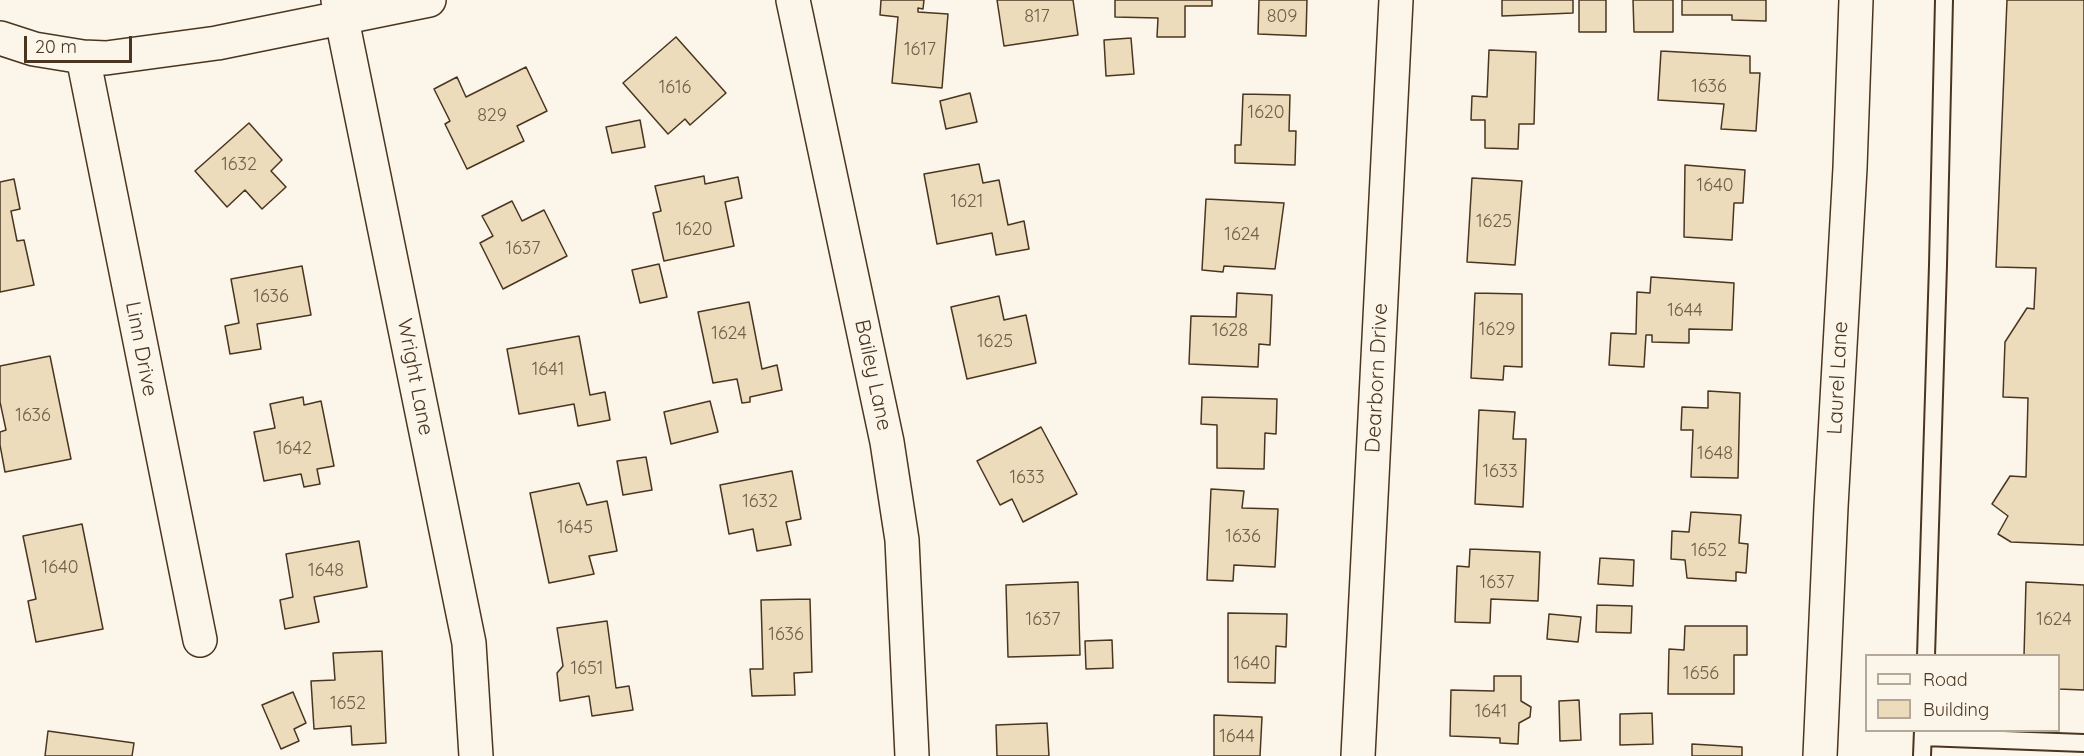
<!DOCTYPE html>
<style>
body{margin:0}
#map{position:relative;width:2084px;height:756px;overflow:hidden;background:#fbf6e9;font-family:Quicksand,sans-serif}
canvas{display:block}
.legend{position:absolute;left:1865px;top:654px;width:195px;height:78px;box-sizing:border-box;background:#fbf6e9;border:2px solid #b4a999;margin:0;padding:8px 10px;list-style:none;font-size:18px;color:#4a3520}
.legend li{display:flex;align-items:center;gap:12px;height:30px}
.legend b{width:30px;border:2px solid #b4a999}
.scale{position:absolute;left:24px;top:36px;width:108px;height:27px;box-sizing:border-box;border:3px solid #4a3520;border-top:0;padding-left:8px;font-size:18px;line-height:21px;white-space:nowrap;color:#4a3520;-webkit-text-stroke:4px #fbf6e9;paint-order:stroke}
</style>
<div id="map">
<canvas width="2084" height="756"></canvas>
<ul class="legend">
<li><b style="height:8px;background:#fbf6e9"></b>Road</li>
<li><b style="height:16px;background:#ecdcbc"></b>Building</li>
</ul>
<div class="scale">20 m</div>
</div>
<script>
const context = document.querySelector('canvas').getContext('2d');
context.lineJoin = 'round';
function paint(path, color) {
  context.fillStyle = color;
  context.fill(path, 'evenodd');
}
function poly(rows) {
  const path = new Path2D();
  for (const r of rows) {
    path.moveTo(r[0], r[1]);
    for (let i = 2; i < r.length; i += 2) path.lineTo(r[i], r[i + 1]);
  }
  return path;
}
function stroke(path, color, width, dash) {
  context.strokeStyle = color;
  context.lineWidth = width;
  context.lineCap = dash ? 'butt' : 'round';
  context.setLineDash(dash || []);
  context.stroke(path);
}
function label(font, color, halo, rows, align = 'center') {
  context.font = font + ' Quicksand,sans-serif';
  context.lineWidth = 4.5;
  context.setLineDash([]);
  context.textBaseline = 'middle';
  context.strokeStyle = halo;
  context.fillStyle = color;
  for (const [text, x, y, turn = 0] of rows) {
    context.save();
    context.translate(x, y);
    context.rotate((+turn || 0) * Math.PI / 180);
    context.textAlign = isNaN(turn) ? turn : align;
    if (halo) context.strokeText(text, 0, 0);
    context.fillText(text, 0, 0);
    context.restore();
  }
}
const building = poly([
 [881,0,924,0,923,9,918,8,918,12,948,14,942,88,892,83,898,17,880,15,881,0],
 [997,0,1073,0,1078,35,1004,46,997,0],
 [1115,0,1212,0,1212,6,1185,6,1185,37,1157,37,1158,18,1115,17,1115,0],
 [1259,0,1307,0,1306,36,1258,34,1259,0],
 [1502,0,1573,0,1573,13,1502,16,1502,0],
 [1579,0,1606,0,1606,32,1579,32,1579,0],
 [1633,0,1673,0,1673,32,1634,32,1633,0],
 [1682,0,1766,0,1766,21,1732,20,1732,15,1682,15,1682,0],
 [2007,0,2084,0,2084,545,2011,542,1998,534,2008,516,1992,504,2010,476,2026,477,2028,398,2003,397,2005,342,2027,308,2034,309,2036,268,1996,267,2007,0],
 [676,37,726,93,690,125,685,119,668,134,623,83,676,37],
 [1131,38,1134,74,1106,76,1104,40,1131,38],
 [1489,50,1536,52,1534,124,1519,124,1518,149,1485,148,1485,120,1471,120,1472,96,1487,97,1489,50],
 [1661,51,1750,56,1750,73,1760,73,1756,131,1721,129,1724,104,1658,100,1661,51],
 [526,67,547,111,517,126,524,141,467,169,445,124,450,121,434,89,457,77,466,97,526,67],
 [970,93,977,122,946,129,940,101,970,93],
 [1243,94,1290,95,1289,131,1296,131,1295,165,1235,163,1235,145,1241,145,1243,94],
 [640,120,645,147,612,153,606,127,640,120],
 [249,123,282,160,271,171,286,187,262,209,245,190,227,207,195,171,249,123],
 [979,164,983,183,999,180,1008,225,1024,221,1029,249,996,255,992,233,937,244,924,174,979,164],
 [1685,165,1745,170,1743,203,1734,203,1732,240,1684,237,1685,165],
 [704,176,705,184,738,177,742,198,725,202,734,246,664,261,653,213,661,211,655,186,704,176],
 [1472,178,1522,181,1515,265,1467,262,1472,178],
 [14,179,20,209,11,211,17,241,24,240,34,285,0,292,0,182,14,179],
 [1206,199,1284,203,1275,269,1224,266,1223,272,1202,270,1206,199],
 [512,201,522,221,544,210,567,256,503,289,480,243,493,236,482,216,512,201],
 [659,264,667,297,640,303,632,270,659,264],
 [302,266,311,315,257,324,261,349,230,354,225,326,239,323,231,279,302,266],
 [1651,277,1734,283,1732,330,1689,329,1689,343,1652,342,1652,335,1646,335,1644,367,1609,365,1611,333,1636,334,1637,292,1650,293,1651,277],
 [1237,293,1272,295,1270,345,1259,344,1258,367,1189,364,1191,316,1236,317,1237,293],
 [1475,293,1522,294,1522,367,1504,366,1503,380,1471,378,1475,293],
 [999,296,1004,320,1026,315,1036,363,967,379,951,307,999,296],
 [749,302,762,369,777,365,782,390,750,397,750,402,742,403,737,379,713,383,698,312,749,302],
 [579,336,590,395,605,392,610,420,578,426,574,404,519,414,507,349,579,336],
 [50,356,71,459,5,472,0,445,0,432,6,430,0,402,0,366,50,356],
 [1708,391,1740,393,1738,478,1691,477,1693,430,1681,430,1682,407,1708,408,1708,391],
 [303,397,304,405,321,401,334,466,317,469,320,484,304,487,301,474,264,481,254,432,275,428,270,404,303,397],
 [1202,397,1277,399,1276,434,1265,433,1264,469,1217,468,1217,425,1201,424,1202,397],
 [710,401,718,432,671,444,664,412,710,401],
 [1479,410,1515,412,1513,439,1526,439,1523,507,1475,504,1479,410],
 [1041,427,1077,494,1023,522,1012,499,1000,505,977,461,1041,427],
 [646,457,652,490,623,495,617,461,646,457],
 [792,471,801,519,786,522,791,545,757,551,753,529,729,534,720,485,792,471],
 [579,483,587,505,607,501,617,551,589,556,594,574,549,583,530,493,579,483],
 [1211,489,1244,491,1242,508,1278,509,1275,567,1234,565,1233,581,1207,580,1211,489],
 [1691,512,1741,515,1739,543,1748,544,1746,573,1736,572,1736,581,1687,578,1685,560,1671,559,1672,531,1689,532,1691,512],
 [82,524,103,629,36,642,28,601,36,599,23,536,82,524],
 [359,541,367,587,314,597,319,622,285,629,280,600,293,597,286,554,359,541],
 [1470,549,1540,552,1538,601,1491,599,1490,623,1455,622,1457,566,1469,567,1470,549],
 [1600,558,1634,560,1633,586,1598,584,1600,558],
 [1078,582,1080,655,1008,657,1006,585,1078,582],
 [2026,582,2084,585,2084,690,2058,689,2058,656,2024,656,2026,582],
 [810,599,812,672,794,673,795,695,752,696,750,669,763,669,761,600,810,599],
 [1597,605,1632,606,1631,633,1596,632,1597,605],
 [1228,613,1287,614,1286,647,1276,646,1275,683,1228,682,1228,613],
 [1549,614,1581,617,1578,642,1547,639,1549,614],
 [607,621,616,688,629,686,633,710,592,716,589,696,560,701,557,673,563,666,557,628,607,621],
 [1685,626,1747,626,1747,655,1734,655,1734,694,1668,694,1669,649,1684,650,1685,626],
 [1112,640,1113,668,1086,669,1085,641,1112,640],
 [382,651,386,743,352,745,351,726,314,729,311,681,335,680,333,653,382,651],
 [1494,676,1521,676,1521,701,1531,707,1530,717,1519,723,1518,744,1500,743,1500,738,1450,736,1451,690,1494,691,1494,676],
 [293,692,306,723,294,729,299,741,281,749,262,705,293,692],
 [1579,700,1581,740,1560,741,1559,701,1579,700],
 [1652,713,1653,744,1620,745,1620,714,1652,713],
 [1214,715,1262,717,1260,756,1214,756,1214,715],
 [1047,723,1049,756,997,756,996,725,1047,723],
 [48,731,134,743,132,756,45,756,48,731],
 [1692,744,1742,747,1742,756,1692,756,1692,744]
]);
paint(building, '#ecdcbc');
stroke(building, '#4a3520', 1.5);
const lane = poly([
 [1926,656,1938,265,1944,0],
 [1923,737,2084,743],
 [1922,756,1923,730]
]);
const street = poly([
 [338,0,469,643,476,756],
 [793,0,887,442,902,540,912,756],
 [0,38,34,49,83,57,106,58,217,43,429,0],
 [83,57,200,640],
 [1358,756,1396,0],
 [1820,756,1831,507,1850,168,1856,0]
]);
stroke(lane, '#4a3520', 20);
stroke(street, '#4a3520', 36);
stroke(lane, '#fbf6e9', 16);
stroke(street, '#fbf6e9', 33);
label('18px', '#725f47', null, [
 ["817",1037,17],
 ["809",1282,17],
 ["1617",920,50],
 ["1636",1709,87],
 ["1616",675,88],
 ["1620",1266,113],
 ["829",492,116],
 ["1632",239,165],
 ["1640",1715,186],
 ["1621",967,202],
 ["1625",1494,222],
 ["1620",694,230],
 ["1624",1242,235],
 ["1637",523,249],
 ["1636",271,297],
 ["1644",1685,311],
 ["1629",1497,330],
 ["1628",1230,331],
 ["1624",729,334],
 ["1625",995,342],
 ["1641",548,370],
 ["1636",33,416],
 ["1642",294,449],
 ["1648",1715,454],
 ["1633",1500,472],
 ["1633",1027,478],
 ["1632",760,502],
 ["1645",575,528],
 ["1636",1243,537],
 ["1652",1709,551],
 ["1640",60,568],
 ["1648",326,571],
 ["1637",1497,583],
 ["1637",1043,620],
 ["1624",2054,620],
 ["1636",786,635],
 ["1640",1252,664],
 ["1651",587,669],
 ["1656",1701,674],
 ["1652",348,704],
 ["1641",1491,712],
 ["1644",1237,737]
]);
label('21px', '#4a3520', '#fbf6e9', [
 ["Linn Drive",141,349,79],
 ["Bailey Lane",873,375,78],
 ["Wright Lane",415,377,79],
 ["Dearborn Drive",1377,378,-87],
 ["Laurel Lane",1838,378,-87]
]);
</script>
